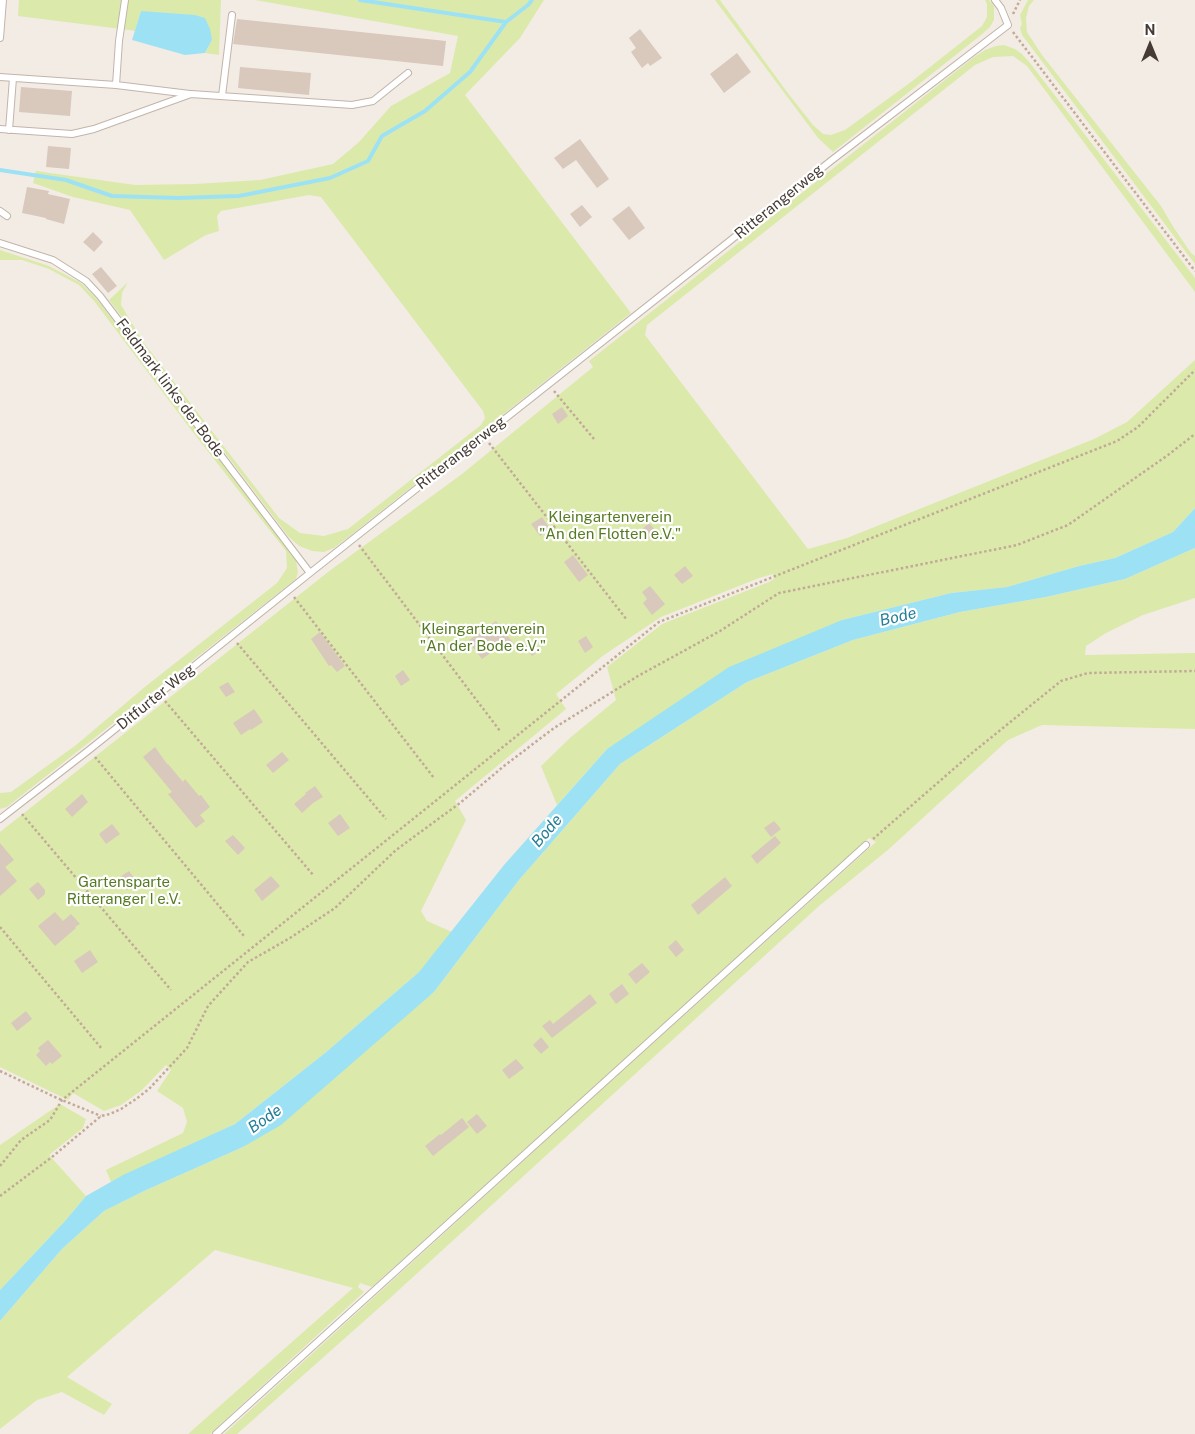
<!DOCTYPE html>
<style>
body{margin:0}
#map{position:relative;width:1195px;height:1434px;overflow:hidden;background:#f3ece5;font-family:"Public Sans",sans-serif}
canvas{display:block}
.north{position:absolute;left:1125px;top:20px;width:50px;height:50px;-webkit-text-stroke:4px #fff;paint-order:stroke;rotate:0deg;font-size:14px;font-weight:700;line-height:20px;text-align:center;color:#463b34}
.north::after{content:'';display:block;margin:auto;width:18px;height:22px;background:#463b34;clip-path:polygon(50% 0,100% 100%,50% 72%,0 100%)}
</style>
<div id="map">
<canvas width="1195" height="1434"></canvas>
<div class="north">N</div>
</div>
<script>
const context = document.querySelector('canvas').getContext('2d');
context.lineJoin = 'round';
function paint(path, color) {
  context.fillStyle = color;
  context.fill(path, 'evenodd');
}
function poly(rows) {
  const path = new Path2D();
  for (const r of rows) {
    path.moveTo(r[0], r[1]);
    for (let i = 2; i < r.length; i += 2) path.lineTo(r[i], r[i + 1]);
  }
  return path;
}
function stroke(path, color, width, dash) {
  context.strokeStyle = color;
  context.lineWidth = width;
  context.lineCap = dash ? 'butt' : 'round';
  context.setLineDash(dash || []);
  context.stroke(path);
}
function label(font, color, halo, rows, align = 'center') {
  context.font = font + ' "Public Sans",sans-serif';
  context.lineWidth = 4.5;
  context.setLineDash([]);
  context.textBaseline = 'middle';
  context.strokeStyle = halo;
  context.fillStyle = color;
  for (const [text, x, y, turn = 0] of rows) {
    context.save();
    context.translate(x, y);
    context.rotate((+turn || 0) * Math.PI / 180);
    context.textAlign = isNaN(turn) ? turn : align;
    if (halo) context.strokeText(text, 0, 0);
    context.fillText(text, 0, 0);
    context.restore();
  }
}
paint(poly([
 [19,0,221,0,219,55,205,53,212,40,141,11,135,31,129,30,18,16],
 [255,0,544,0,520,38,465,95,631,313,351,535,334,548,324,552,312,551,299,546,288,536,109,300,128,282,122,293,121,305,144,343,279,518,300,533,324,536,348,529,481,425,485,418,483,411,321,197,309,195,221,211,217,216,219,231,206,235,164,260,130,210,73,197,33,183,36,171,135,185,195,184,260,180,333,164,359,142,391,106,450,73,458,36],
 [715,0,720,0,787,92,813,125,823,134,831,135,845,130,911,82,982,26,987,17,987,4,985,0,989,0,994,6,994,20,990,27,981,35,833,152,818,138],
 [1028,0,1034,0,1029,6,1026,18,1027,32,1042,55,1161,206,1174,228,1191,253,1195,256,1195,264,1022,35,1020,28,1022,24,1020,15],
 [1004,45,1015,49,1022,54,1030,63,1195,278,1195,292,1027,66,1013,56,993,57,975,65,647,325,645,335,808,549,847,538,1094,439,1127,422,1195,360,1195,508,1173,532,1115,558,1079,566,1007,587,951,593,842,620,607,749,557,805,541,766,571,737,616,700,607,667,662,624,769,582,775,578,773,574,759,578,661,617,604,655,556,694,566,709,455,801,466,820,421,911,427,921,452,932,419,972,325,1053,235,1124,111,1182,106,1170,183,1133,187,1122,183,1108,157,1091,171,1070,166,1065,141,1091,121,1105,104,1111,73,1093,68,1100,0,1067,0,832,328,572,462,474,593,367,589,361,974,57,985,50,996,46],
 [0,250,49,266,81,283,96,298,290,550,296,561,298,572,296,579,7,807,0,809,0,793,11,792,76,745,146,686,277,583,287,568,286,551,192,431,94,301,79,285,49,269,22,260,0,260],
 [1195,548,1195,598,1143,615,1106,633,1086,646,1085,655,1195,653,1195,729,1042,725,1008,740,889,849,819,906,389,1299,237,1434,224,1434,576,1113,876,842,869,838,372,1287,360,1283,358,1287,364,1292,210,1434,188,1434,353,1288,215,1250,67,1377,112,1404,104,1415,62,1392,37,1400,0,1429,0,1321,62,1249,104,1211,144,1191,243,1147,434,992,519,880,620,764,747,682,853,640,960,612,1046,597,1125,579],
 [60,1104,86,1119,83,1128,49,1155,86,1196,65,1221,0,1290,0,1145]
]), '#dbeaab');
paint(poly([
 [141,11,195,15,205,18,210,29,212,40,205,53,185,55,132,40],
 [1195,508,1195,548,1125,579,1046,597,960,612,853,640,747,682,620,764,519,880,434,992,281,1125,243,1147,144,1191,104,1211,62,1249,0,1321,0,1290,65,1221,86,1196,123,1175,235,1124,325,1053,419,972,504,865,607,749,729,667,842,620,951,593,1007,587,1079,566,1115,558,1173,532]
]), '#9de2f4');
stroke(poly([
 [360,0,506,22],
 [0,170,66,180,112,196,178,198,239,196,330,178,368,161,382,136,425,111,470,72,506,22,528,5,532,0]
]), '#9de2f4', 4);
paint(poly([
 [237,19,446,41,443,66,233,44],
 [640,29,662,58,650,66,648,63,642,68,631,52,636,48,629,38],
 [737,53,751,72,724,93,710,74],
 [240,67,311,73,309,95,238,88],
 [21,87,72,91,70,116,19,112],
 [580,139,609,179,597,188,576,160,563,169,554,158],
 [48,146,71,148,69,169,46,167],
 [27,187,49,191,48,194,70,199,64,224,46,219,46,218,22,213],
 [582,205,592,217,580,227,570,214],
 [629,206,645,228,629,240,612,219],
 [93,232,103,242,94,252,83,242],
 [101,267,117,286,108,293,92,274],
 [562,407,568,416,558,424,552,414],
 [542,517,550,529,540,536,531,524],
 [649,523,657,532,647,540,640,531],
 [573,555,588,575,579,582,564,562],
 [685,566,693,576,682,584,674,575],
 [650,586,665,604,652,615,643,603,647,599,642,592],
 [496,621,514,644,505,651,501,645,482,659,468,641],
 [320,632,345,666,337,672,331,665,329,666,311,639],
 [586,636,593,647,585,653,578,641],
 [533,640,540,650,532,656,525,647],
 [403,670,410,680,401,686,395,676],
 [228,682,235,692,226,697,219,687],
 [254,709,263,722,251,730,250,729,241,735,233,723],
 [155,747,167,764,168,764,183,782,185,779,199,796,201,795,210,807,200,815,205,821,196,828,168,794,172,792,143,757],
 [282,752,289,760,273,773,266,765],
 [315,786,323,797,313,803,302,813,294,804,306,794,305,793],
 [82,794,88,802,72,817,65,809],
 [340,814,350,828,338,836,328,823],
 [774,821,781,829,771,837,764,828],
 [112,824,120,834,106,844,99,834],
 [233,835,245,848,238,855,225,841],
 [775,836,781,843,757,864,751,856],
 [0,843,14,860,5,867,17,881,0,896],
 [129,871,137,882,127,890,118,878],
 [271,876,280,886,262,901,254,890],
 [725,877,732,886,698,915,691,905],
 [38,882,45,890,45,894,38,900,29,889],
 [55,912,63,921,71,914,80,924,75,927,76,928,55,946,38,926],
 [676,940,684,950,676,957,668,947],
 [90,950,98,962,82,973,74,961],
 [642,963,650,972,636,984,628,974],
 [622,984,629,994,616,1004,609,994],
 [590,994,597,1003,552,1038,542,1026,550,1020,553,1024],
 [26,1011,32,1019,17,1031,11,1023],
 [541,1037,549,1047,541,1054,533,1045],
 [48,1040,62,1056,52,1064,50,1062,46,1066,36,1055,40,1051,38,1048],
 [516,1059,524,1068,509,1079,502,1070],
 [477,1114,487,1126,477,1134,467,1122],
 [462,1118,469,1127,433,1156,425,1146,440,1134,441,1135]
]), '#d9c8bc');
const service = poly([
 [0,38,3,0],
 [0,77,116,85,190,94],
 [116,85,119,41,125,0],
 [222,96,232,15],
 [0,129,72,134,94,129,191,94,352,105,373,101,408,73],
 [9,130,13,78],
 [0,211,7,216],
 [0,243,53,260,86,281,100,296,310,573],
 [0,819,89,750,310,573,832,160,1008,25,1001,8,995,0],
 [216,1434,866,845]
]);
stroke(service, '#c2b4aa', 8);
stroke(poly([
 [1013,14,1020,0],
 [1013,32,1195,271],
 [554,391,594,439],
 [489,443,627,620],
 [359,545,500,731],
 [294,597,434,778],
 [237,643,386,819],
 [165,701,314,876],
 [95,757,244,936],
 [22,814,171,990],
 [873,839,972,753,1061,681,1088,673,1195,671],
 [0,927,102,1049],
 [0,1071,57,1098,101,1116],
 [0,1166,21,1140,50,1120,62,1100,659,622,1117,441,1138,427,1195,370],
 [0,1196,52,1157,101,1116,110,1114,121,1109,136,1099,149,1089,187,1048,208,1006,248,962,290,938,335,908,396,850,460,803,504,766,554,728,638,676,720,631,779,593,1017,545,1068,525,1168,455,1195,434]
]), '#c2aa97', 2.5, [2.5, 2.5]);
stroke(service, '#fff', 6);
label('15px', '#463b34', '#fff', [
 ["Ritterangerweg",779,202,-39],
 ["Feldmark links der Bode",170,388,53],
 ["Ritterangerweg",461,453,-38],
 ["Ditfurter Weg",156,697,-39]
]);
label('15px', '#577b24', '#fff', [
 ["Kleingartenverein",610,517],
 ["\"An den Flotten e.V.\"",610,534],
 ["Kleingartenverein",483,629],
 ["\"An der Bode e.V.\"",483,646],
 ["Gartensparte",124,882],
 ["Ritteranger I e.V.",124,899]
]);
label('italic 16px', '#237e97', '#fff', [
 ["Bode",898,617,-13],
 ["Bode",547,831,-49],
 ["Bode",265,1119,-35]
]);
</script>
